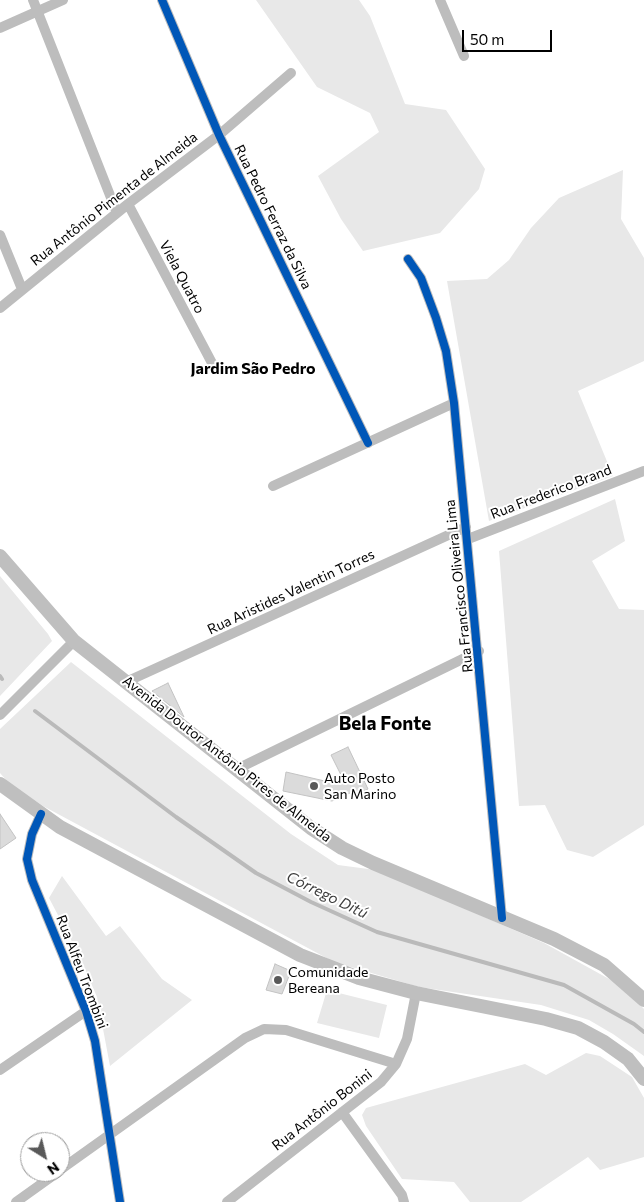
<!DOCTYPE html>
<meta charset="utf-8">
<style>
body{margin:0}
#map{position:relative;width:644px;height:1202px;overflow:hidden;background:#fff;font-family:Commissioner,sans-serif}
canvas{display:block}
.north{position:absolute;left:20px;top:1132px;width:50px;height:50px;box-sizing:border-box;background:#fff;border:1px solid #999;border-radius:50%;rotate:144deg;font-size:14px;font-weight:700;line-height:20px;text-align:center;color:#000}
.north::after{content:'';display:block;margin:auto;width:18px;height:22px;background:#595959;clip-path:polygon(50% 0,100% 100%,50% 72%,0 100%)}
.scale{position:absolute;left:462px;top:30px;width:90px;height:22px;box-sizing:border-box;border:2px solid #000;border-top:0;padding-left:6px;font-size:15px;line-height:18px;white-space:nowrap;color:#000;-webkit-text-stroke:4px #fff;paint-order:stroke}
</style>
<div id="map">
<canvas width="644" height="1202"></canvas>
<div class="north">N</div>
<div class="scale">50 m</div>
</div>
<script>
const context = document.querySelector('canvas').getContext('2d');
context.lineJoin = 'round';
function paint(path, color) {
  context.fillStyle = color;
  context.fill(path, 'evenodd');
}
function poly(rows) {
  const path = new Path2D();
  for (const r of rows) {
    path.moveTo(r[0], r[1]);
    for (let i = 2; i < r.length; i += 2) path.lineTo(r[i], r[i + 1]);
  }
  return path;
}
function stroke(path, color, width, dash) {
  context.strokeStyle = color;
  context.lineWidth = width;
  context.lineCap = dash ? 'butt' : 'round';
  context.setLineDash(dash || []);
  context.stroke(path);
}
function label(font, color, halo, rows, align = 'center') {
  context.font = font + ' Commissioner,sans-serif';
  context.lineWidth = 4;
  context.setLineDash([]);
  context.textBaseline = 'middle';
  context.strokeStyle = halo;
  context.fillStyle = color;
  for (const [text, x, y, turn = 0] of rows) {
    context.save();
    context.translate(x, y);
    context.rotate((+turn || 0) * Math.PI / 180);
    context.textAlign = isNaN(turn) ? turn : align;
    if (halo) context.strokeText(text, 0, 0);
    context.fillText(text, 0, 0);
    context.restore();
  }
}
paint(poly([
 [256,0,359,0,370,16,405,104,446,110,485,169,479,189,440,233,363,251,341,219,318,176,379,132,370,113,317,87],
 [623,170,621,219,644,258,644,361,578,391,613,476,489,521,447,281,487,279,509,260,531,228,559,198],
 [615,499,625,541,592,561,619,609,644,610,644,825,593,857,567,850,545,805,519,806,499,551],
 [0,576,48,634,52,641,0,696],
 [71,662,291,834,338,865,376,870,544,943,620,985,644,1009,644,1056,613,1034,589,1020,541,1005,419,987,334,962,43,806,8,782,0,773,0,729],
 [62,876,106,936,120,926,162,979,192,1000,110,1066,97,997,79,955,49,898],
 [327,990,387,1005,379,1038,317,1023],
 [586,1053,600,1056,632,1077,644,1098,644,1157,600,1170,588,1157,521,1202,470,1202,454,1182,402,1179,366,1126,362,1115,366,1108,525,1064,546,1075]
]), '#e8e8e8');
stroke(poly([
 [0,676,2,679],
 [35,711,176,817,256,873,311,902,377,932,564,985,634,1024,644,1032]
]), '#bababa', 4);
const building = poly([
 [168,683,184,717,152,691,168,683],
 [348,747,368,789,352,797,350,793,332,801,283,791,286,772,329,782,341,775,331,755,348,747],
 [0,814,16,838,0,849,0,814],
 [275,964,291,971,282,994,266,990,275,964]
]);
paint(building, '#dbdbdb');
stroke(building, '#c3c3c3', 1);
stroke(poly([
 [33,0,117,213],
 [162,0,219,135,368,443],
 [440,0,464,56],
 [0,28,63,0],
 [128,204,212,363],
 [0,235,22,289],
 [408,259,421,278,436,318,446,351,454,403,502,918],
 [0,308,128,204,219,135,291,73],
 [273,486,454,403],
 [468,539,644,471],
 [128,681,466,527],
 [0,715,74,641],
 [237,769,479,651],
 [41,814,32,834,27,859,32,880,86,1011,95,1041,120,1202],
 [0,1070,86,1011],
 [342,1112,402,1195,404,1202],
 [60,1170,245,1038,264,1029,286,1030,396,1064],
 [16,1202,58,1172],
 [227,1202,381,1082,396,1064,407,1039,416,993]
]), '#bdbdbd', 10);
stroke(poly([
 [0,556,74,641,311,828,342,848,373,863,554,939,604,965,644,1000],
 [0,784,60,827,300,955,359,978,416,993,546,1019,578,1028,604,1042,628,1059,644,1079]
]), '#bfbfbf', 14);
stroke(poly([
 [162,0,219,135,368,443],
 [408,259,421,278,436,318,446,351,454,403,502,918],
 [41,814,32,834,27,859,32,880,86,1011,95,1041,120,1202]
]), '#0057b8', 8);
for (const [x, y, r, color] of [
 [314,786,5,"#595959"],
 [278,980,5,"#595959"]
]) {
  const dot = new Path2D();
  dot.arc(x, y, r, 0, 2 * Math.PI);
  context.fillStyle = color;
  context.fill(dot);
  stroke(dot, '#fff', 2);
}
label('14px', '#000', '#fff', [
 ["Rua Antônio Pimenta de Almeida",114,199,-38],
 ["Rua Pedro Ferraz da Silva",273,217,64],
 ["Viela Quatro",182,277,62],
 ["Rua Frederico Brand",551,492,-21],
 ["Rua Francisco Oliveira Lima",459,586,-96],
 ["Rua Aristides Valentin Torres",291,592,-25],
 ["Avenida Doutor Antônio Pires de Almeida",227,759,38],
 ["Rua Alfeu Trombini",82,972,69],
 ["Rua Antônio Bonini",322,1110,-38]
]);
label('14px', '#000', '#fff', [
 ["Auto Posto",324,778],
 ["San Marino",324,794],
 ["Comunidade",288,972],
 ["Bereana",288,988]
], 'left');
label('italic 15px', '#3d3d3d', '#fff', [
 ["Córrego Ditú",327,895,26]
]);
label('bold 16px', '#000', '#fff', [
 ["Jardim São Pedro",253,369]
]);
label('bold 19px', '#000', '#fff', [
 ["Bela Fonte",385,724]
]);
</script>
